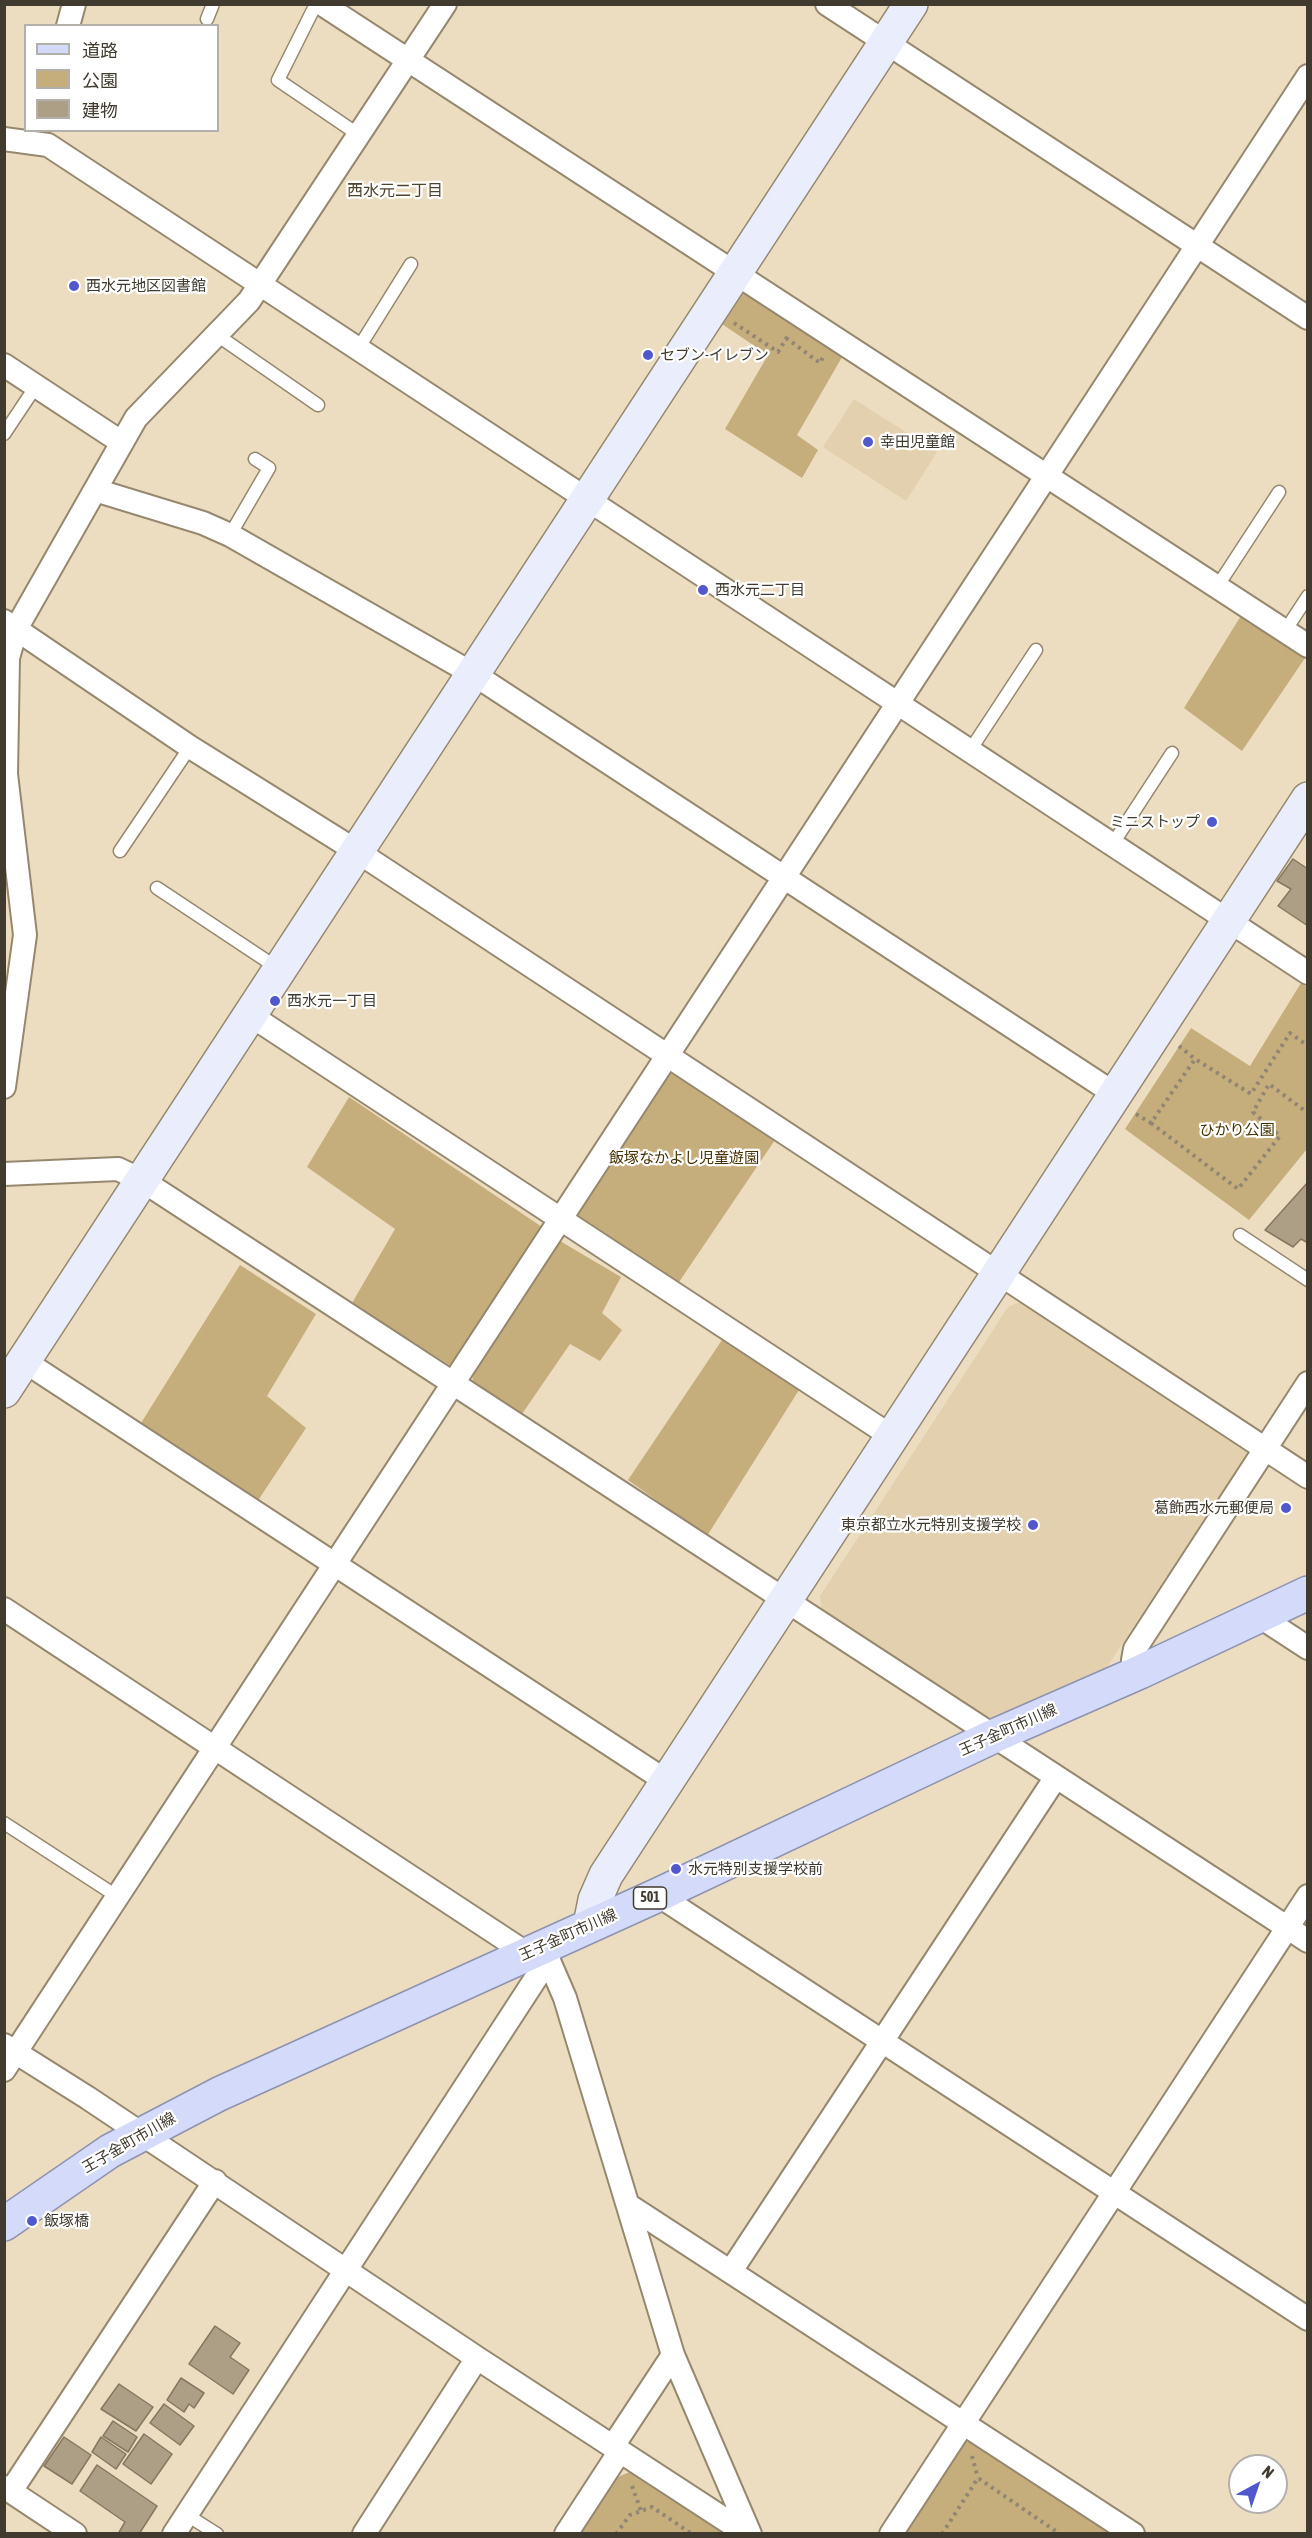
<!DOCTYPE html>
<meta charset="utf-8">
<style>
body{margin:0}
#map{position:relative;width:1312px;height:2538px;overflow:hidden;background:#ecddc1;font-family:"Asap Condensed","Noto Sans JP",sans-serif}
canvas{display:block}
.frame{position:absolute;inset:0;border:6px solid #403a2f;pointer-events:none}
.legend{position:absolute;left:24px;top:24px;width:195px;height:108px;box-sizing:border-box;background:#fff;border:2px solid #b3b0ac;margin:0;padding:8px 10px;list-style:none;font-size:18px;color:#403a2f}
.legend li{display:flex;align-items:center;gap:12px;height:30px}
.legend b{width:30px;border:2px solid #b3b0ac}
.north{position:absolute;left:1228px;top:2454px;width:60px;height:60px;box-sizing:border-box;background:#fff;border:2px solid #b3b0ac;border-radius:50%;rotate:40deg;font-size:16px;font-weight:700;line-height:24px;text-align:center;color:#403a2f}
.north::after{content:'';display:block;margin:auto;width:21px;height:27px;background:#5158ce;clip-path:polygon(50% 0,100% 100%,50% 72%,0 100%)}
</style>
<div id="map">
<canvas width="1312" height="2538"></canvas>
<div class="frame"></div>
<ul class="legend">
<li><b style="height:8px;background:#d4daf9"></b>道路</li>
<li><b style="height:16px;background:#c6ad7c"></b>公園</li>
<li><b style="height:16px;background:#ad9f85"></b>建物</li>
</ul>
<div class="north">N</div>
</div>
<script>
const context = document.querySelector('canvas').getContext('2d');
context.lineJoin = 'round';
function paint(path, color) {
  context.fillStyle = color;
  context.fill(path, 'evenodd');
}
function poly(rows) {
  const path = new Path2D();
  for (const r of rows) {
    path.moveTo(r[0], r[1]);
    for (let i = 2; i < r.length; i += 2) path.lineTo(r[i], r[i + 1]);
  }
  return path;
}
function stroke(path, color, width, dash) {
  context.strokeStyle = color;
  context.lineWidth = width;
  context.lineCap = dash ? 'butt' : 'round';
  context.setLineDash(dash || []);
  context.stroke(path);
}
function label(font, color, halo, rows, align = 'center') {
  context.font = font + ' "Asap Condensed","Noto Sans JP",sans-serif';
  context.lineWidth = 4.5;
  context.setLineDash([]);
  context.textBaseline = 'middle';
  context.strokeStyle = halo;
  context.fillStyle = color;
  for (const [text, x, y, turn = 0] of rows) {
    context.save();
    context.translate(x, y);
    context.rotate((+turn || 0) * Math.PI / 180);
    context.textAlign = isNaN(turn) ? turn : align;
    if (halo) context.strokeText(text, 0, 0);
    context.fillText(text, 0, 0);
    context.restore();
  }
}
paint(poly([
 [854,399,937,452,906,501,823,447],
 [1020,1302,1248,1453,1105,1670,996,1718,989,1717,822,1611,820,1596,1008,1307]
]), '#e3d0ae');
paint(poly([
 [737,282,845,352,797,435,818,450,802,478,725,429,768,355,713,318],
 [1242,614,1307,655,1242,751,1184,708],
 [1301,983,1308,988,1307,1149,1249,1220,1125,1129,1191,1028,1250,1066],
 [666,1064,777,1137,675,1288,569,1217],
 [349,1097,545,1229,451,1366,352,1303,395,1229,307,1167],
 [560,1241,621,1277,602,1313,622,1330,600,1361,570,1344,522,1414,473,1383,472,1368],
 [240,1265,316,1314,267,1396,306,1428,257,1502,141,1423],
 [722,1340,799,1390,707,1536,628,1480],
 [972,2441,1112,2534,904,2534,963,2443],
 [632,2471,729,2534,577,2534,613,2479]
]), '#c6ad7c');
const building = poly([
 [1293,859,1308,869,1308,926,1278,906,1291,889,1277,881,1293,859],
 [1308,1182,1308,1243,1301,1239,1293,1247,1265,1230,1308,1182],
 [215,2326,240,2343,230,2357,249,2370,233,2394,189,2364,215,2326],
 [181,2378,204,2393,194,2408,189,2404,184,2412,167,2400,181,2378],
 [119,2384,153,2407,136,2431,101,2409,119,2384],
 [164,2404,194,2426,180,2445,150,2423,164,2404],
 [113,2421,137,2437,128,2452,103,2436,113,2421],
 [144,2434,172,2454,151,2484,123,2464,144,2434],
 [64,2437,91,2455,72,2484,44,2466,64,2437],
 [101,2437,126,2454,116,2469,92,2452,101,2437],
 [97,2465,157,2506,139,2534,118,2534,125,2522,80,2491,97,2465]
]);
paint(building, '#ad9f85');
stroke(building, '#86785f', 1.5);
const lane = poly([
 [316,4,278,80,359,135],
 [207,19,213,4],
 [217,335,318,405],
 [358,349,411,264],
 [4,434,36,386],
 [230,535,269,468,255,459],
 [1217,587,1279,492],
 [1285,631,1308,596],
 [969,752,1036,650],
 [1112,845,1172,753],
 [120,851,190,747],
 [157,888,279,969],
 [1240,1235,1308,1280],
 [4,1823,118,1897],
 [187,2515,217,2534]
]);
const street = poly([
 [322,4,1308,646],
 [827,4,1308,318],
 [68,26,74,4],
 [4,139,48,145,1308,973],
 [4,365,121,442],
 [95,490,203,523,230,535,475,675,1115,1094],
 [4,621,190,747,358,852,1308,1477],
 [250,1015,891,1436],
 [4,1087,25,935,6,774,8,658,16,629,136,418,249,301,445,4],
 [4,1174,118,1169,143,1181,1308,1941],
 [24,1361,666,1781],
 [4,1609,526,1953],
 [1259,1616,1308,1648],
 [1140,1672,1133,1660,1135,1649,1308,1383],
 [658,1895,1308,2319],
 [543,1947,565,1998,673,2355,750,2534],
 [4,2045,88,2098,477,2358,747,2534],
 [4,2070,1308,76],
 [628,2205,1133,2534],
 [731,2271,1056,1777],
 [613,2446,673,2355],
 [4,2487,75,2534],
 [11,2491,215,2181],
 [174,2534,549,1958],
 [364,2534,477,2358],
 [566,2534,620,2451],
 [891,2534,1308,1896]
]);
const secondary = poly([
 [4,1391,911,4],
 [590,1925,595,1900,606,1875,1308,799]
]);
const primary = poly([
 [4,2224,110,2151,219,2094,658,1895,994,1736,1140,1672,1308,1593]
]);
stroke(lane, '#96886f', 15);
stroke(street, '#96886f', 26);
stroke(secondary, '#96886f', 36);
stroke(primary, '#8d92b0', 36);
stroke(poly([
 [734,323,778,352,789,334],
 [786,338,820,363,824,355],
 [1179,1046,1195,1059],
 [1136,1114,1151,1123,1195,1059,1251,1094,1290,1033,1308,1046],
 [1151,1123,1238,1189,1280,1136,1253,1112,1269,1084,1308,1113],
 [972,2456,978,2478],
 [632,2486,641,2511],
 [616,2534,630,2515,652,2507,692,2534],
 [942,2534,978,2478,1060,2534]
]), '#908673', 4, [3, 4.5]);
stroke(lane, '#fff', 12);
stroke(street, '#fff', 22);
stroke(secondary, '#e9edfc', 33);
stroke(primary, '#d4daf9', 33);
for (const [x, y, r, color] of [
 [74,286,6,"#5158ce"],
 [648,355,6,"#5158ce"],
 [868,442,6,"#5158ce"],
 [703,590,6,"#5158ce"],
 [1212,822,6,"#5158ce"],
 [275,1001,6,"#5158ce"],
 [1286,1508,6,"#5158ce"],
 [1033,1525,6,"#5158ce"],
 [676,1869,6,"#5158ce"],
 [32,2221,6,"#5158ce"]
]) {
  const dot = new Path2D();
  dot.arc(x, y, r, 0, 2 * Math.PI);
  context.fillStyle = color;
  context.fill(dot);
  stroke(dot, '#fff', 2);
}
for (const [x, y, w] of [
 [650,1898,33]
]) {
  const box = new Path2D();
  box.roundRect(x - w / 2, y - 11, w, 22, 4.5);
  context.fillStyle = '#fff';
  context.fill(box);
  stroke(box, '#403a2f', 1.5);
}
label('bold 14px', '#403a2f', null, [
 ["501",650,1898]
]);
label('15px', '#403a2f', '#fff', [
 ["西水元地区図書館",86,286],
 ["セブン-イレブン",660,355],
 ["幸田児童館",880,442],
 ["西水元二丁目",715,590],
 ["ミニストップ",1200,822,"right"],
 ["西水元一丁目",287,1001],
 ["葛飾西水元郵便局",1274,1508,"right"],
 ["東京都立水元特別支援学校",1021,1525,"right"],
 ["水元特別支援学校前",688,1869],
 ["飯塚橋",44,2221]
], 'left');
label('15px', '#453102', '#fff', [
 ["ひかり公園",1237,1130],
 ["飯塚なかよし児童遊園",684,1158]
]);
label('15px', '#403a2f', '#fff', [
 ["王子金町市川線",1008,1730,-24],
 ["王子金町市川線",568,1935,-24],
 ["王子金町市川線",129,2143,-30]
]);
label('16px', '#50432c', '#fff', [
 ["西水元二丁目",395,191]
]);
</script>
